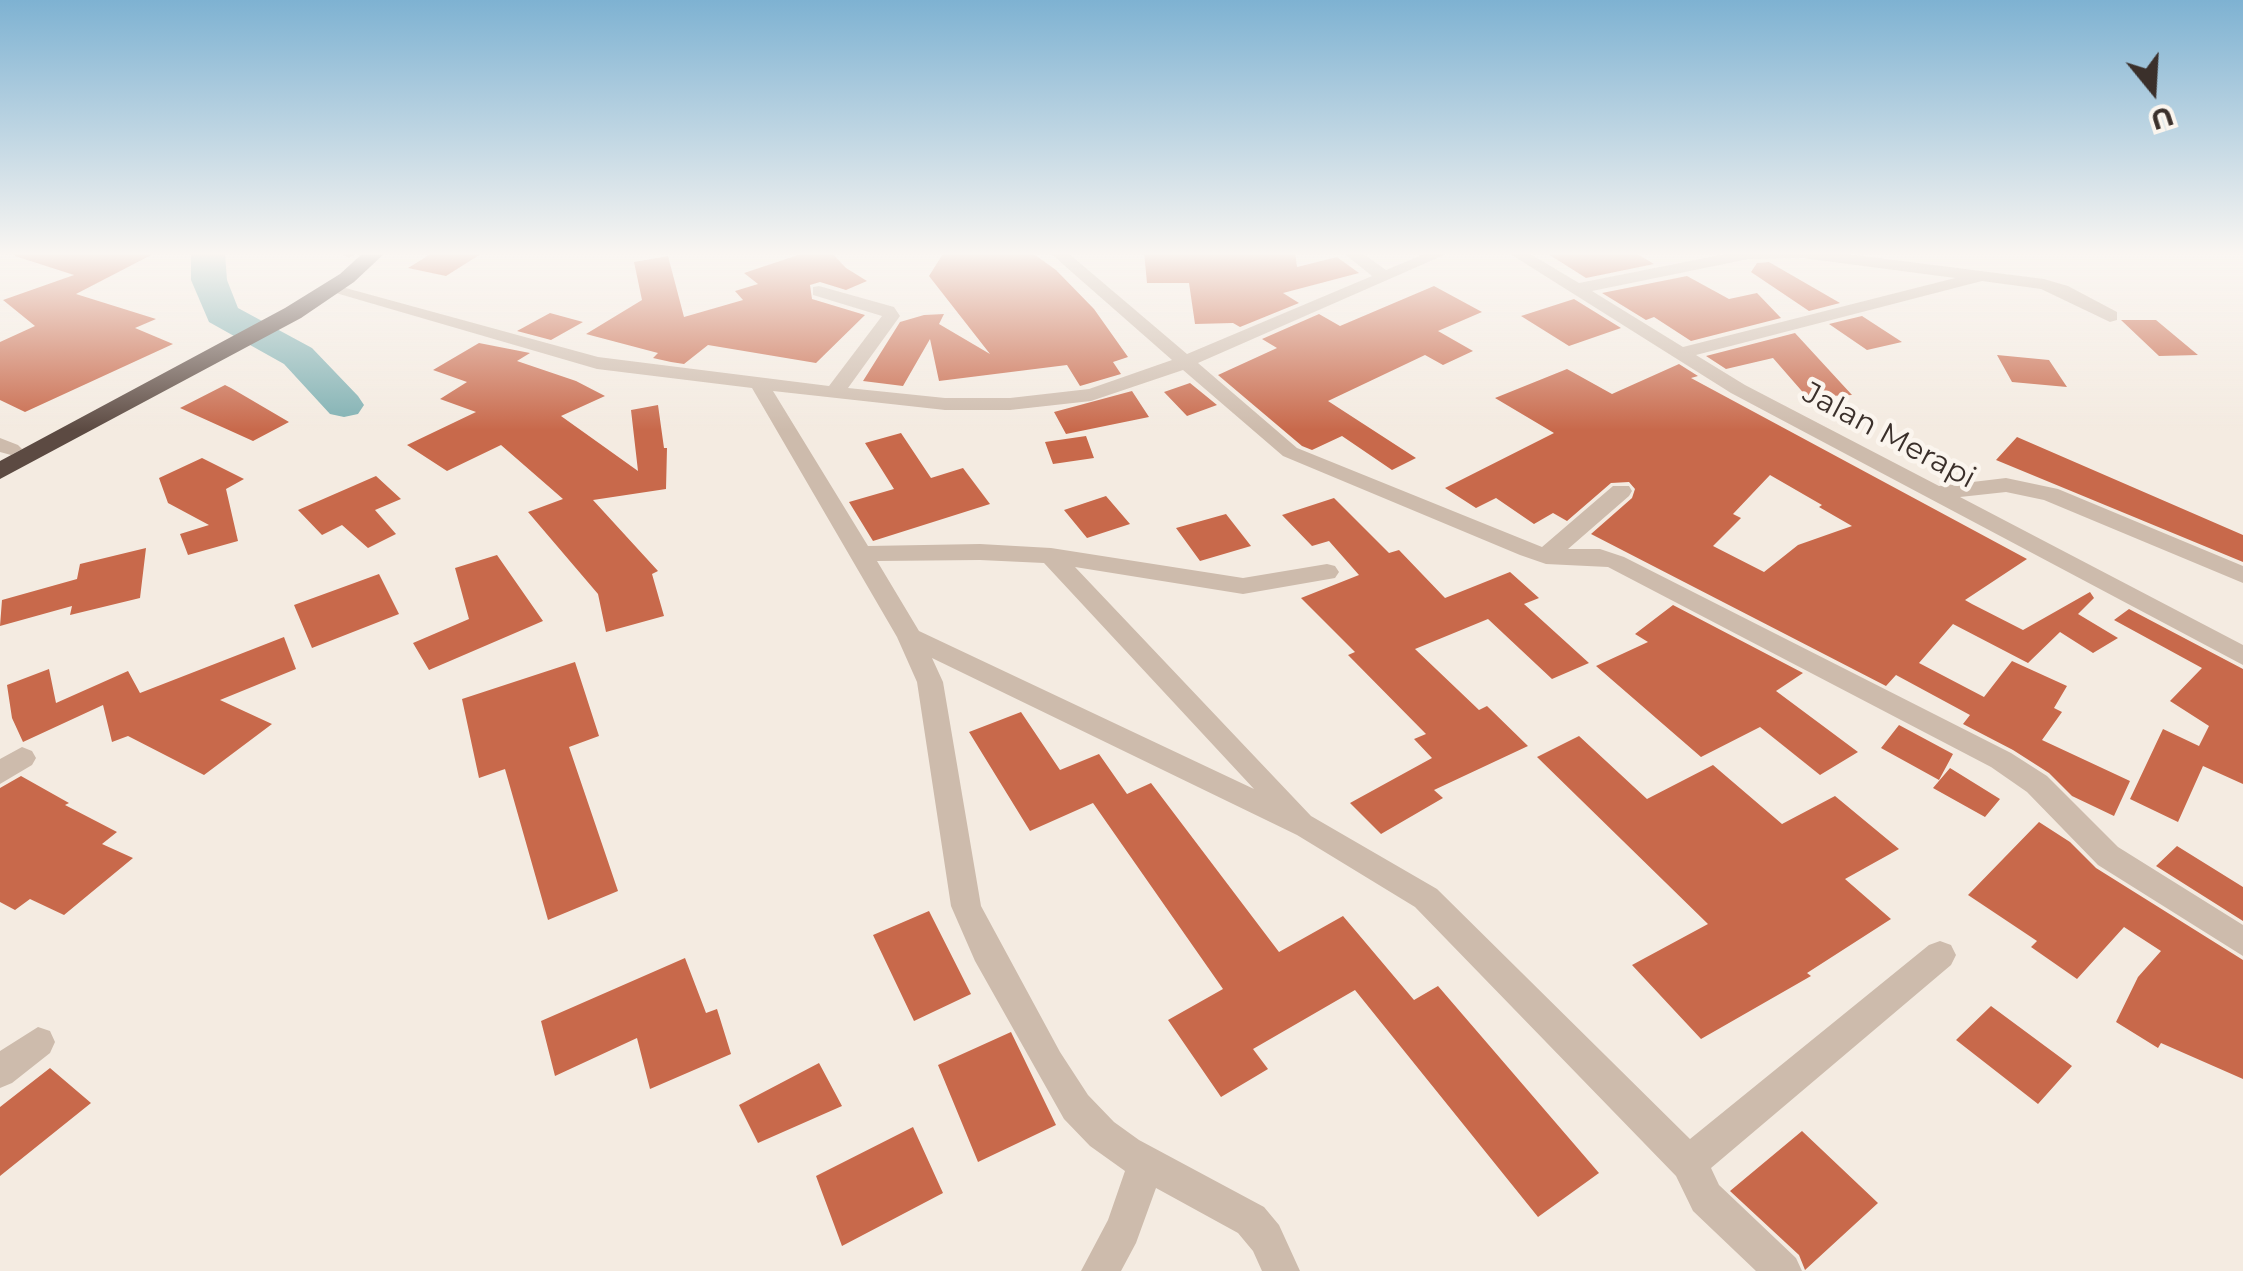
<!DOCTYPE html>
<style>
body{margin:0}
#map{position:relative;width:2243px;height:1271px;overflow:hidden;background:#f4ebe1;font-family:Montserrat,sans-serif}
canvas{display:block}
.north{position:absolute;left:2103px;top:40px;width:100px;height:100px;-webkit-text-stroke:8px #fbf5ee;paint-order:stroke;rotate:162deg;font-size:28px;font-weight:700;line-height:40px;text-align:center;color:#3b302b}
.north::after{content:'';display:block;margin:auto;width:35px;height:45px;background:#3b302b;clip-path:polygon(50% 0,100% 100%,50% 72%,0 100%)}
</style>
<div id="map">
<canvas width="2243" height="1271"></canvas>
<div class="north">U</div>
</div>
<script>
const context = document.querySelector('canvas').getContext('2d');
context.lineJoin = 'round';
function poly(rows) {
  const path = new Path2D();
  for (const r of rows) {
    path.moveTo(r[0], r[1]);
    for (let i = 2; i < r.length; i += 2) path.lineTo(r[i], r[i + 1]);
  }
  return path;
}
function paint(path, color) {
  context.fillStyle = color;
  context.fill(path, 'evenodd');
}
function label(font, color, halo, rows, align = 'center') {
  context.font = font + ' Montserrat,sans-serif';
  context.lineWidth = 9;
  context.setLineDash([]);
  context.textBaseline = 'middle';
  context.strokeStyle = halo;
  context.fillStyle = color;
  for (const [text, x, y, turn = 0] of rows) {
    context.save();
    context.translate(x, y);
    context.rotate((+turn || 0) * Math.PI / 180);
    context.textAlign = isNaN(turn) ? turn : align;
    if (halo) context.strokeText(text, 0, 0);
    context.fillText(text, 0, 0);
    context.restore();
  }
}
paint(poly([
 [191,252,225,252,227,280,238,308,312,348,358,396,364,405,358,414,344,417,330,414,284,364,209,322,191,280,191,252]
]), '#7fb0b2');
paint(poly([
 [16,252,157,252,76,294,156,319,135,328,173,344,25,412,0,400,0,342,35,326,3,300,74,275,15,256],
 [434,252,484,252,446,276,408,268],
 [807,252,831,252,846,268,867,281,846,290,820,282,810,285,812,299,865,315,816,363,708,345,684,364,671,362,653,358,658,353,586,334,642,300,634,262,668,256,684,317,743,300,735,291,758,284,744,273],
 [944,252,1031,252,1056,270,1094,309,1128,357,1113,362,1121,374,1080,386,1067,365,939,381,930,339,903,386,863,381,900,322,924,315,944,314,939,324,990,354,929,276],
 [1144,252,1295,252,1297,267,1337,257,1359,273,1283,293,1299,303,1240,327,1233,323,1195,324,1189,283,1147,283],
 [1545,252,1634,252,1654,264,1586,278],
 [1769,262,1840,303,1809,311,1751,272,1757,263],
 [1687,276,1729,299,1757,293,1781,318,1691,341,1654,317,1646,320,1602,293],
 [1434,286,1482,312,1438,331,1473,351,1443,365,1425,355,1328,401,1416,458,1392,470,1342,436,1312,450,1302,446,1218,375,1277,348,1262,339,1319,314,1340,326],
 [1574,299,1621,328,1569,346,1521,316],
 [550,313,583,322,551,340,517,331],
 [1862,316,1902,342,1867,350,1829,324],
 [2121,320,2156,320,2198,355,2159,356],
 [1795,333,1852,395,1807,397,1773,358,1726,369,1706,356],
 [479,343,530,353,517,361,576,381,605,396,561,416,638,471,631,410,658,405,664,448,667,448,666,489,593,500,658,571,652,574,664,616,606,632,598,594,528,512,563,499,501,445,447,471,407,445,476,412,440,399,467,382,433,370],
 [1997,355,2049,360,2067,387,2012,382],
 [1679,364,1698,376,1691,378,2027,559,1965,600,1972,604,2023,630,2090,592,2094,598,2078,614,2118,638,2093,653,2060,632,2028,663,1953,624,1919,663,1984,697,2012,661,2067,686,2054,708,2062,712,2042,740,2130,781,2114,816,2072,796,2049,773,2013,750,1963,724,1970,715,1896,675,1886,686,1591,534,1632,498,1635,489,1629,482,1611,483,1567,521,1553,513,1534,524,1496,498,1476,508,1445,488,1554,433,1495,398,1567,369,1612,394],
 [1770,475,1822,505,1819,507,1852,526,1798,545,1764,572,1713,546,1741,518,1733,514],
 [1190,383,1206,396,1217,405,1187,416,1164,392],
 [225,385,231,388,289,422,253,441,180,408],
 [1132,391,1149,417,1066,434,1054,412],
 [901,433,931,478,963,468,990,504,873,541,849,502,894,489,865,443],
 [1086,436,1094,458,1053,464,1045,442],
 [2017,437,2243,535,2243,562,1996,460],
 [202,458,244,479,226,489,238,541,188,555,180,534,209,525,168,503,159,478],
 [376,476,401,499,375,510,396,534,368,548,342,525,322,535,298,510],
 [1106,496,1130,524,1087,538,1064,510],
 [1334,498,1389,553,1399,550,1445,598,1510,572,1539,598,1524,604,1589,663,1552,679,1488,619,1415,649,1479,710,1487,706,1528,746,1434,790,1443,798,1381,834,1350,803,1432,758,1414,739,1426,734,1348,655,1355,652,1301,598,1359,575,1329,541,1312,546,1282,515],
 [1226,514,1251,546,1200,561,1176,528],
 [146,548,140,598,70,615,72,606,0,626,2,600,77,579,80,564],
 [497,555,543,621,429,670,413,643,469,619,455,568],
 [379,574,399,614,312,648,294,605],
 [1673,605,1803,673,1776,691,1858,752,1820,775,1760,727,1701,757,1596,666,1648,642,1635,634],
 [2129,609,2243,669,2243,784,2203,766,2178,822,2130,799,2163,729,2199,746,2209,726,2170,701,2202,668,2114,620],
 [284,637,296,669,220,700,272,724,204,775,128,736,112,742,103,705,23,742,12,718,7,685,49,669,56,703,128,671,140,693],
 [575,662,599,736,569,747,618,891,548,920,505,769,479,778,462,699],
 [1021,712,1060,770,1099,754,1127,794,1151,783,1279,952,1343,916,1414,1000,1438,986,1599,1173,1538,1217,1355,990,1253,1049,1268,1069,1221,1097,1168,1020,1223,989,1093,803,1030,831,969,732],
 [1899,725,1953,754,1939,780,1881,748],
 [1579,736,1647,799,1713,765,1782,824,1835,796,1899,849,1845,879,1891,919,1807,973,1811,976,1701,1039,1632,965,1708,924,1537,757],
 [1950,768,2000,799,1985,817,1933,788],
 [21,776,69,803,65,805,117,832,102,844,133,858,64,915,30,899,15,910,0,902,0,788],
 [2039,822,2070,842,2096,868,2243,960,2243,1079,2161,1043,2158,1048,2116,1022,2138,977,2161,951,2124,927,2077,979,2031,947,2037,941,1968,895],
 [2177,846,2243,887,2243,921,2156,866],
 [929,911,971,994,914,1021,873,935],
 [685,958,706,1013,717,1009,731,1054,650,1089,637,1038,555,1076,541,1021],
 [1991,1006,2072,1066,2038,1104,1956,1040],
 [1011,1032,1056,1125,978,1162,938,1065],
 [819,1063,842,1106,758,1143,739,1105],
 [50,1068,91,1103,0,1176,0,1107],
 [913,1127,943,1193,842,1246,816,1176],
 [1802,1131,1878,1203,1805,1270,1799,1255,1730,1191]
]), '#c8694b');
paint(poly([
 [338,252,357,252,358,253,349,258,338,252],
 [1049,252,1067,252,1187,354,1372,276,1342,252,1361,252,1386,270,1429,252,1451,252,1198,363,1297,448,1542,547,1613,486,1629,486,1632,491,1629,496,1568,549,1600,549,1624,557,2011,753,2047,776,2118,847,2243,925,2243,956,2098,865,2027,792,1991,767,1608,567,1546,564,1520,555,1283,456,1183,370,1091,401,1010,410,945,410,773,391,868,546,980,544,1051,548,1243,578,1327,564,1335,566,1339,572,1335,578,1243,594,1075,567,1311,816,1437,889,1690,1139,1929,945,1940,941,1951,945,1956,955,1951,965,1711,1168,1719,1185,1796,1258,1802,1271,1756,1271,1693,1211,1676,1176,1415,907,1297,835,932,658,943,682,981,906,1060,1052,1088,1095,1114,1122,1139,1140,1264,1207,1279,1225,1300,1271,1262,1271,1253,1251,1238,1233,1156,1188,1136,1243,1121,1271,1081,1271,1108,1220,1125,1171,1090,1146,1064,1119,975,961,951,906,917,682,897,637,752,388,597,369,322,289,331,284,598,357,829,386,882,316,813,295,813,287,819,286,894,307,900,316,848,388,945,398,1010,398,1089,389,1172,360,1049,252],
 [980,560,1044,563,1254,789,919,631,877,561,980,560],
 [1507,252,1527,252,1579,283,1735,252,1832,252,2044,279,2068,286,2117,312,2117,320,2110,322,2041,289,1982,281,1696,355,1745,385,1939,486,2006,478,2058,489,2243,566,2243,583,2044,500,2006,492,1960,497,2243,645,2243,665,1731,393,1507,252],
 [1802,258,1955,278,1683,347,1592,291,1749,259,1802,258],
 [0,438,18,445,22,449,11,455,0,452,0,438],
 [22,747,32,751,36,758,32,765,0,784,0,759,22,747],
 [38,1027,50,1031,55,1042,50,1053,12,1083,0,1088,0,1051,38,1027]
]), '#cdbbac');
paint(poly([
 [364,252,386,252,354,282,301,318,0,479,0,461,285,308,340,274,364,252]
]), '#5c4a42');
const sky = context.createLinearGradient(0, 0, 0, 430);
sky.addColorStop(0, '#7eb2d2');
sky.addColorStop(0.59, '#faf6f2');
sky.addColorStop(1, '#faf6f200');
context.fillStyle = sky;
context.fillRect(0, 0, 2243, 430);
label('30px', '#3b302b', '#fbf5ee', [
 ["Jalan Merapi",1889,436,28]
]);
</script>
